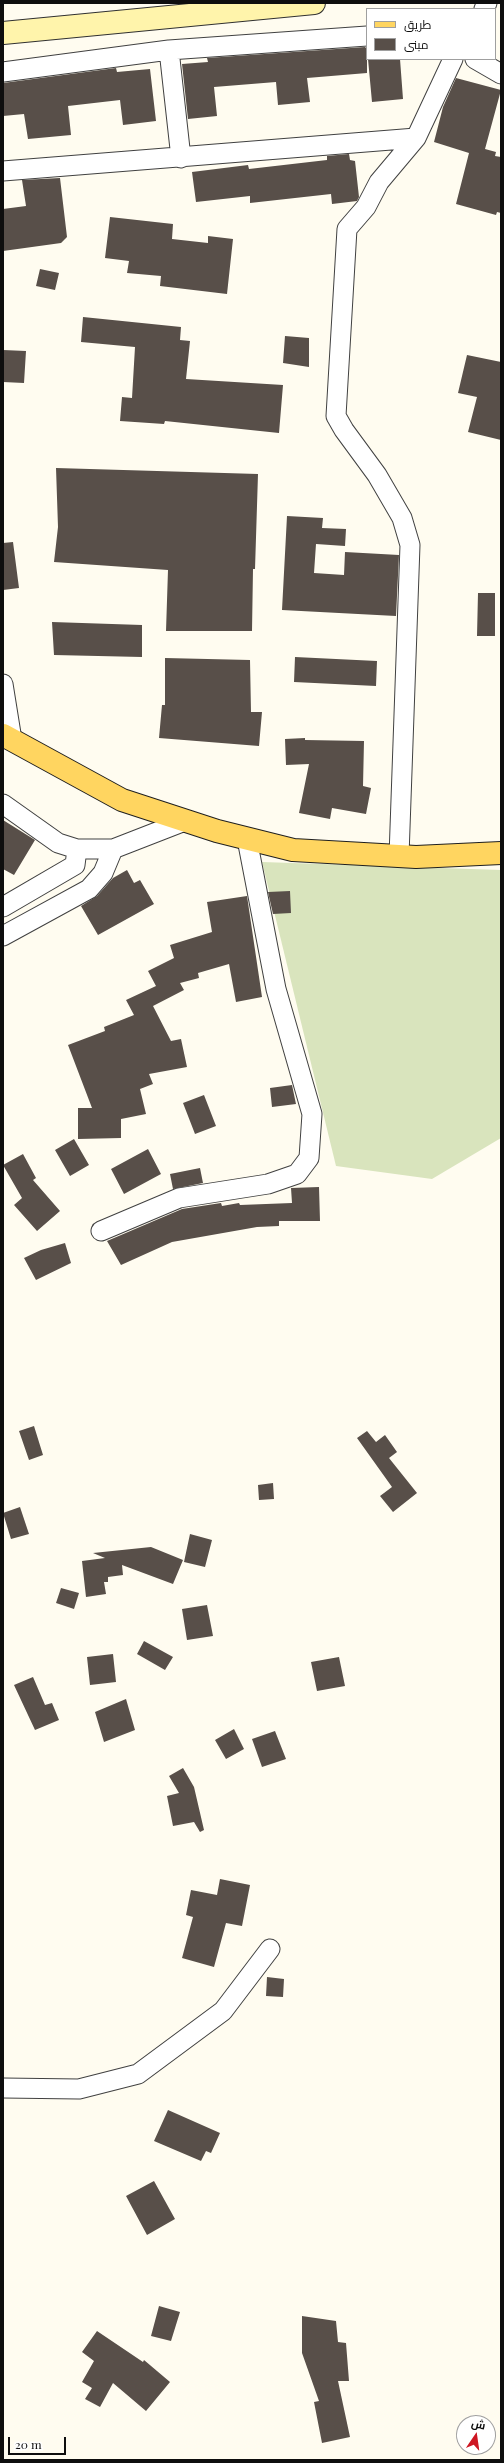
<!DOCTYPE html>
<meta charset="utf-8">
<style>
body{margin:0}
#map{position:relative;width:504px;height:2463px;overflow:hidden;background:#fffcf0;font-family:"Playfair Display",Cairo,serif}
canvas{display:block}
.frame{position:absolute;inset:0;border:4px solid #0e0e0e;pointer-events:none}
.legend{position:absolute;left:366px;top:8px;width:130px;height:52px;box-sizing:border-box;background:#fff;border:1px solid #9f9f9f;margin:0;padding:5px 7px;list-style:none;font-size:12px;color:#0e0e0e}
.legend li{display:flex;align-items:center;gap:8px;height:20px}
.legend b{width:20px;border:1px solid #9f9f9f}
.north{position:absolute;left:456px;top:2415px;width:40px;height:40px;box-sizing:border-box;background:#fff;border:1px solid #9f9f9f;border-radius:50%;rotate:13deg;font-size:11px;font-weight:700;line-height:16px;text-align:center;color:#0e0e0e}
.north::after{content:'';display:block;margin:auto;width:14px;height:18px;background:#ce1723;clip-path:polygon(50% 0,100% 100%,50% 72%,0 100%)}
.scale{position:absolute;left:8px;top:2437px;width:58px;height:18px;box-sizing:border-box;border:2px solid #0e0e0e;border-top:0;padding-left:5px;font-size:12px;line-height:14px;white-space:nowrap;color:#0e0e0e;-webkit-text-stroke:3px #fff;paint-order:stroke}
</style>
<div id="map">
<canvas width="504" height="2463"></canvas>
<div class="frame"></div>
<ul class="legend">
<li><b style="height:5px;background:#ffd560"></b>طريق</li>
<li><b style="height:11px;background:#584f49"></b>مبنى</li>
</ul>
<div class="north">ش</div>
<div class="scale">20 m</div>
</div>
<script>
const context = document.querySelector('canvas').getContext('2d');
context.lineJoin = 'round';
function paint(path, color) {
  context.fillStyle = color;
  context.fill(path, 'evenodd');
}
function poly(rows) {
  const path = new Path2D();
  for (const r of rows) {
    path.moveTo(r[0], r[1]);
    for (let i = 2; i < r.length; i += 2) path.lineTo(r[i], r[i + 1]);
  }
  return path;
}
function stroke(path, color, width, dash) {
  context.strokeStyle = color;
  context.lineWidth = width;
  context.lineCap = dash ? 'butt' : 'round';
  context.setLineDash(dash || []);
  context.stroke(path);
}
paint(poly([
 [262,862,501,870,501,1138,432,1179,336,1166]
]), '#d9e4bd');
paint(poly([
 [365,47,367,49,367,73,307,78,310,102,278,105,276,82,214,87,217,116,188,119,182,64,208,62,207,58],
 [368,59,400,59,403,99,372,102],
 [116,68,117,72,150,69,156,121,123,125,120,100,68,106,71,135,28,139,24,114,3,116,3,83],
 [456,78,501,90,485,149,496,152,495,156,501,157,501,213,497,212,496,215,456,204,469,153,434,142,443,107],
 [349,154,350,160,355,161,359,197,357,201,332,204,331,194,250,203,250,196,196,202,192,172,248,165,249,169,327,160,327,156],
 [60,178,67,237,61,243,3,251,3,209,26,206,22,180],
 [110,217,173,224,172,239,208,243,208,236,233,239,227,294,160,286,161,276,127,273,129,261,105,258],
 [40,269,59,273,55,290,36,286],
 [83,317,181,327,180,340,190,341,186,379,283,385,279,433,165,421,164,424,120,421,122,397,132,398,135,347,81,342],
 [285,336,309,338,309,367,283,363],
 [3,350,26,351,24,383,3,382],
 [467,355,501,362,501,440,468,432,477,397,458,393],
 [56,468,258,474,255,569,253,569,252,631,166,631,168,570,54,562,58,527],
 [287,516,323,518,322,528,346,529,345,546,316,544,314,573,344,575,345,552,399,555,396,616,282,610],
 [13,542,19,588,3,590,3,543],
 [478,593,495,593,495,636,477,636],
 [52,622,142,625,142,657,54,655],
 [295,657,377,661,376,686,294,682],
 [165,658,250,660,251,712,262,712,259,746,159,738,162,705,165,705],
 [305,738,305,740,364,741,363,786,371,788,366,814,332,808,330,819,299,813,309,764,286,765,285,739],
 [3,820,35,840,14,875,3,869],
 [127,870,134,883,140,880,154,904,98,935,81,906,97,896,113,878],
 [290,891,291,913,273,914,268,892],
 [247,896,262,997,236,1002,229,964,198,973,199,978,180,983,184,990,153,1006,171,1041,181,1039,187,1067,149,1074,153,1084,140,1089,146,1114,121,1119,121,1138,78,1139,78,1108,92,1108,68,1045,105,1031,104,1027,134,1015,126,1000,156,986,148,971,174,958,170,945,212,932,207,902],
 [292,1085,296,1104,272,1107,270,1088],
 [204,1095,216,1126,195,1134,183,1103],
 [74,1139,89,1165,70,1176,55,1150],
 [148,1149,161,1174,124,1194,111,1169],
 [23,1154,36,1178,33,1180,60,1211,37,1231,14,1205,22,1198,3,1165],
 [200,1168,203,1183,173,1189,170,1174],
 [319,1187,320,1221,279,1221,279,1226,257,1227,172,1242,121,1265,107,1241,182,1209,221,1203,222,1206,239,1203,240,1205,292,1203,291,1188],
 [65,1243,71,1263,36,1280,24,1258,41,1250],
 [34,1426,43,1455,29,1460,19,1431],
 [367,1431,376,1442,385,1435,397,1452,389,1458,417,1493,393,1512,380,1496,392,1487,357,1438],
 [273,1483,274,1499,259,1500,258,1485],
 [20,1507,29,1534,11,1539,3,1513],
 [190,1534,212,1540,205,1567,184,1562],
 [151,1547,183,1560,173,1584,122,1565,123,1575,108,1577,108,1582,104,1582,106,1594,86,1597,82,1561,105,1558,93,1553],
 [61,1588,79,1593,74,1609,56,1603],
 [207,1605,213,1636,187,1640,182,1609],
 [144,1641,173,1657,165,1670,137,1654],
 [113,1654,116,1682,90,1685,87,1657],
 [339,1657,345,1686,317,1691,311,1662],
 [33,1677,45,1705,52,1703,59,1720,35,1730,14,1685],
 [126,1699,135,1730,104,1742,95,1712],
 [234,1729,244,1749,226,1759,215,1740],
 [275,1731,286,1759,262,1767,252,1739],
 [183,1768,194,1787,204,1830,200,1832,194,1822,173,1826,167,1796,179,1793,169,1776],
 [220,1879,250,1885,242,1926,226,1923,214,1967,182,1958,193,1917,186,1915,191,1890,217,1895],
 [267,1977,284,1979,283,1997,266,1996],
 [168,2110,220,2133,211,2153,206,2151,201,2161,154,2141],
 [154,2181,175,2219,147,2235,126,2196],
 [159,2306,180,2312,171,2341,151,2336],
 [302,2316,336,2321,338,2342,346,2343,349,2381,338,2381,350,2437,322,2443,314,2402,319,2401,302,2353],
 [97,2331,143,2362,144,2360,170,2382,146,2411,113,2383,100,2407,85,2399,92,2388,82,2382,94,2361,82,2352]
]), '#584f49');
const street = poly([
 [484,9,487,3],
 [169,50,181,158],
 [475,59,501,74],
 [3,72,169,50,367,36],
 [3,171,416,138],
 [3,684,12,740],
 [3,804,58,843,77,849,113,849,185,821],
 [399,856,410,545,402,518,377,475,344,430,336,416,347,229,366,207,379,182,416,138,453,59],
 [3,907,75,865,77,849],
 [3,936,89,889,103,873,113,849],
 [101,1231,179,1198,268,1184,297,1174,309,1158,312,1114,276,989,247,839],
 [3,2088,79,2089,138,2074,223,2011,270,1949]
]);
const secondary = poly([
 [3,33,314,3]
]);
const primary = poly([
 [3,735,122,800,217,831,293,850,416,857,501,853]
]);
stroke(street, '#414141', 21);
stroke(secondary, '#303030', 24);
stroke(primary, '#1f1f1f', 24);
stroke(street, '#fff', 19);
stroke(secondary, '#fff4ab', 22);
stroke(primary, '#ffd560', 22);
</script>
